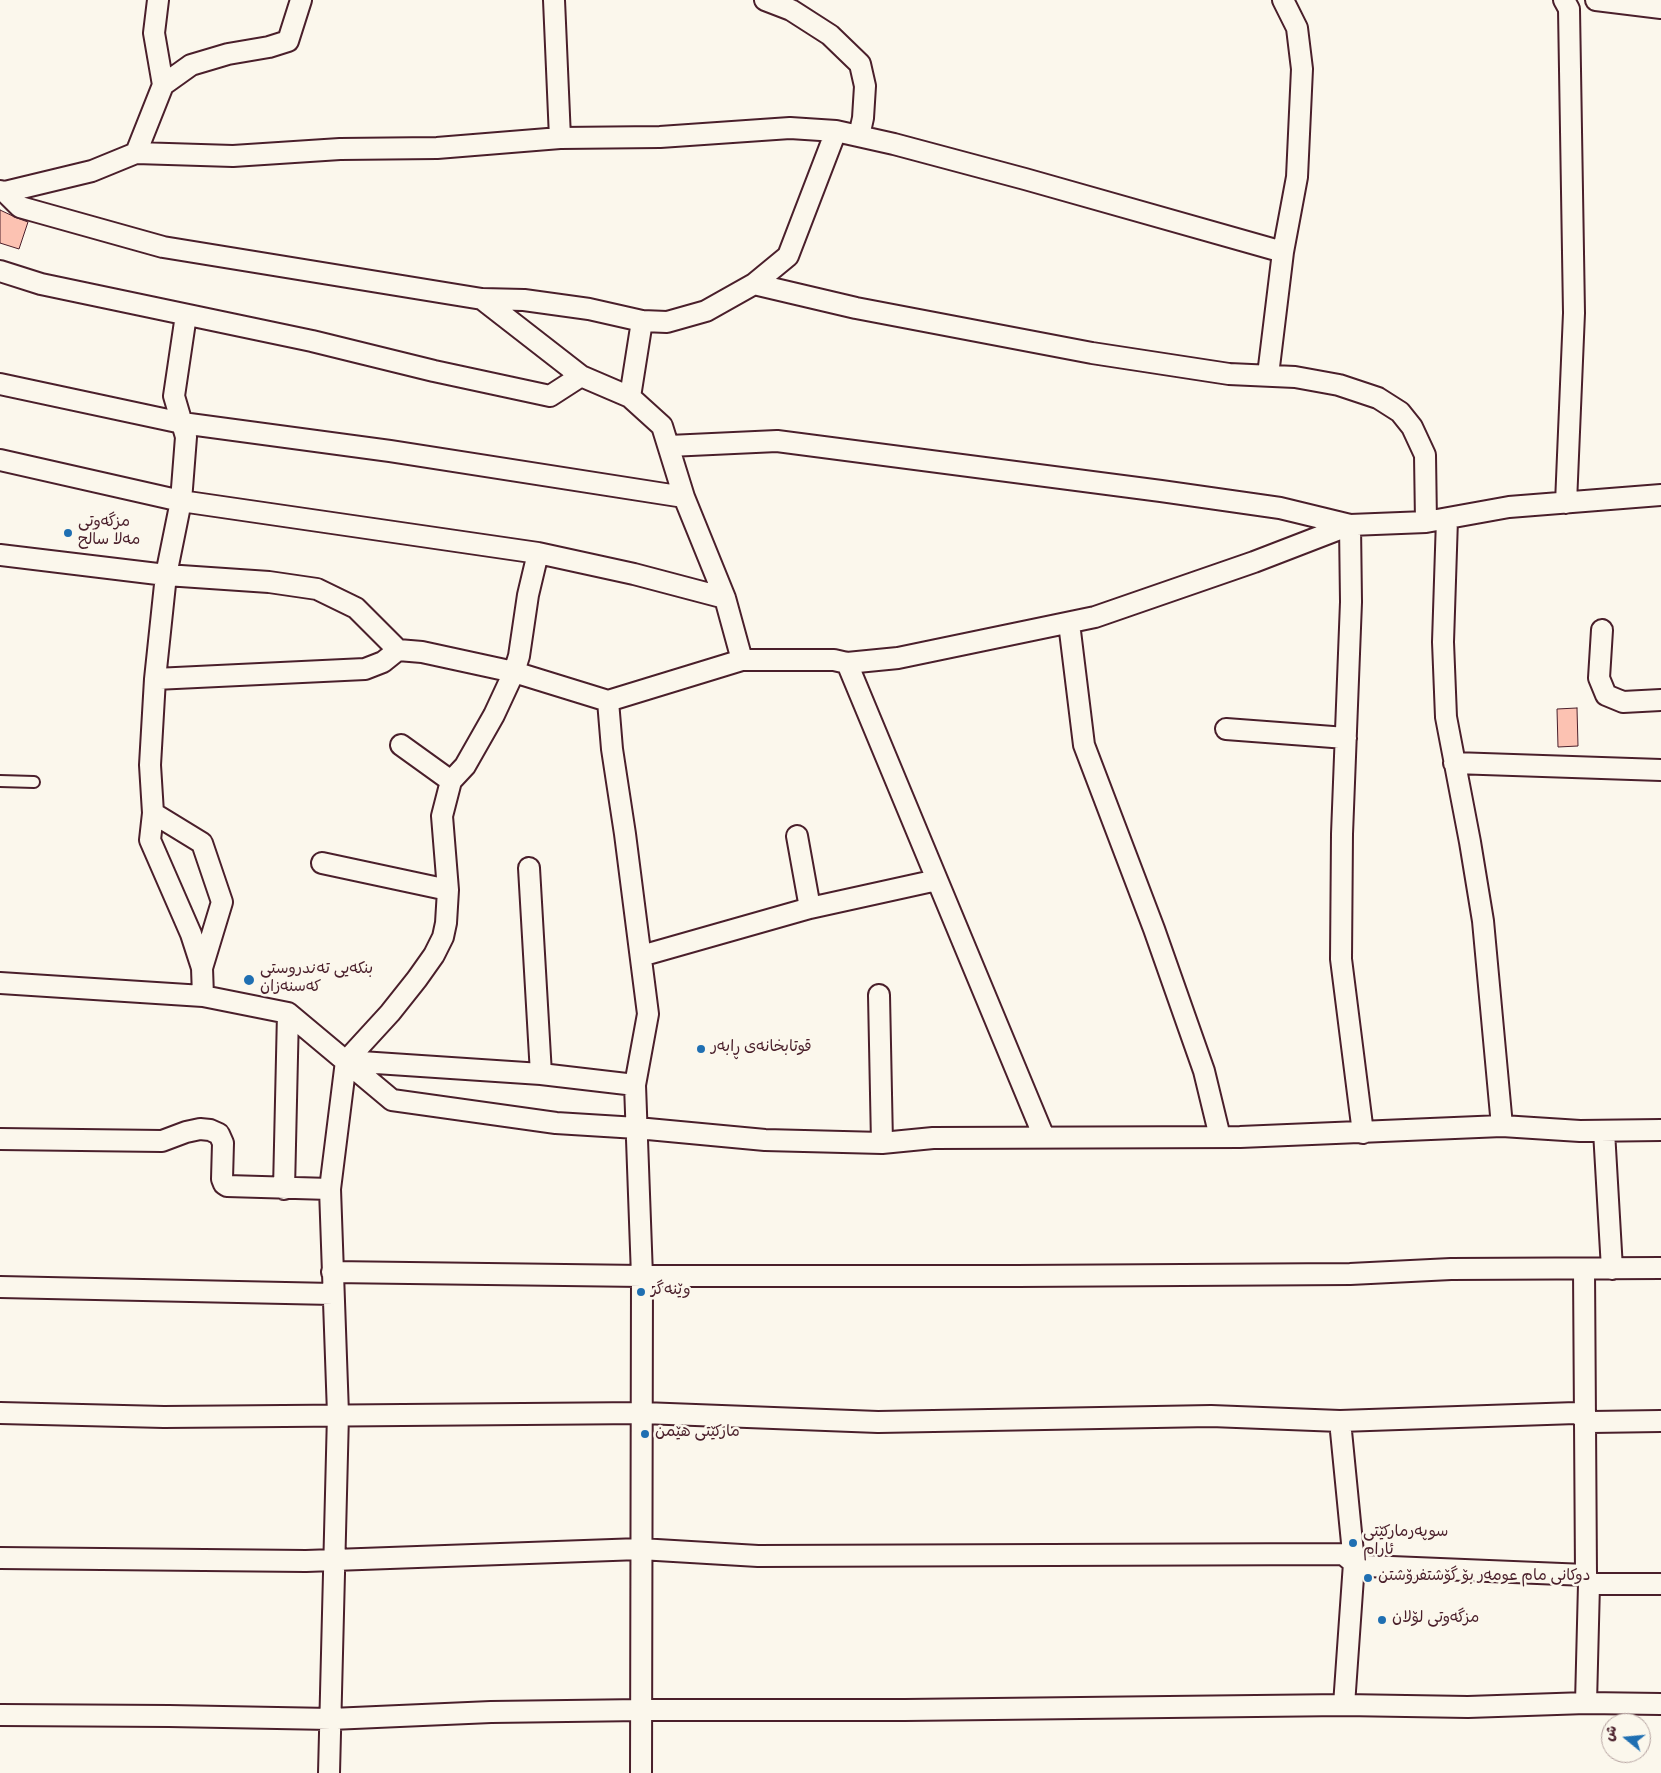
<!DOCTYPE html>
<meta charset="utf-8">
<style>
body{margin:0}
#map{position:relative;width:1661px;height:1773px;overflow:hidden;background:#fbf7ec;font-family:"Gochi Hand","Playpen Sans Arabic",sans-serif}
canvas{display:block}
.north{position:absolute;left:1601px;top:1713px;width:50px;height:50px;box-sizing:border-box;background:#fbf7ec;border:1px solid #b4a19f;border-radius:50%;rotate:287deg;font-size:14px;font-weight:700;line-height:20px;text-align:center;color:#4a1f2b}
.north::after{content:'';display:block;margin:auto;width:18px;height:22px;background:#1f6fb2;clip-path:polygon(50% 0,100% 100%,50% 72%,0 100%)}
</style>
<div id="map">
<canvas width="1661" height="1773"></canvas>
<div class="north">ش</div>
</div>
<script>
const context = document.querySelector('canvas').getContext('2d');
context.lineJoin = 'round';
function paint(path, color) {
  context.fillStyle = color;
  context.fill(path, 'evenodd');
}
function poly(rows) {
  const path = new Path2D();
  for (const r of rows) {
    path.moveTo(r[0], r[1]);
    for (let i = 2; i < r.length; i += 2) path.lineTo(r[i], r[i + 1]);
  }
  return path;
}
function stroke(path, color, width, dash) {
  context.strokeStyle = color;
  context.lineWidth = width;
  context.lineCap = dash ? 'butt' : 'round';
  context.setLineDash(dash || []);
  context.stroke(path);
}
function label(font, color, halo, rows, align = 'center') {
  context.font = font + ' "Gochi Hand","Playpen Sans Arabic",sans-serif';
  context.lineWidth = 5;
  context.setLineDash([]);
  context.textBaseline = 'middle';
  context.strokeStyle = halo;
  context.fillStyle = color;
  for (const [text, x, y, turn = 0] of rows) {
    context.save();
    context.translate(x, y);
    context.rotate((+turn || 0) * Math.PI / 180);
    context.textAlign = isNaN(turn) ? turn : align;
    if (halo) context.strokeText(text, 0, 0);
    context.fillText(text, 0, 0);
    context.restore();
  }
}
const building = poly([
 [0,210,17,218,28,222,19,249,0,243,0,210],
 [1577,708,1578,746,1558,747,1557,709,1577,708]
]);
paint(building, '#fcc2b2');
stroke(building, '#4a1f2b', 1);
const service = poly([
 [0,781,34,782]
]);
const minor = poly([
 [554,0,560,138],
 [765,0,791,10,830,35,860,64,865,86,863,118,859,136],
 [1564,0,1569,9,1574,313,1566,503],
 [1596,0,1661,8],
 [163,85,191,65,228,54,269,47,288,41,301,0],
 [136,153,163,85,154,33,158,0],
 [0,191,5,192,20,207,163,247,482,299,581,376,630,397,662,426,684,497,725,598,742,660],
 [5,192,92,171,136,153,233,156,340,149,437,148,560,138,660,137,790,128,836,131,894,144,1025,179,1283,252],
 [0,271,41,284,312,341,434,371,550,396,581,376],
 [754,284,856,308,1092,353,1229,374,1295,377,1339,385,1378,398,1400,412,1412,427,1425,455,1426,522],
 [482,299,524,300,589,309,642,321,667,322,706,311,754,284,788,256,836,131],
 [1268,375,1283,252,1297,177,1302,69,1297,28,1283,0],
 [0,384,182,423,390,451,684,497],
 [630,397,642,321],
 [669,446,777,441,1161,491,1280,508,1350,525,1351,602,1342,834,1341,959,1363,1133],
 [0,460,181,501,538,553,634,574,725,598],
 [1447,519,1443,642,1446,717,1470,842,1483,921,1502,1126],
 [0,555,166,575,269,582,317,589,356,608,398,650],
 [1069,623,1084,745,1154,929,1204,1071,1220,1137],
 [1602,630,1599,678,1606,695,1623,702,1661,700],
 [847,663,1044,1137],
 [155,679,166,575,181,501,186,437,174,396,186,315],
 [608,701,612,749,625,834,648,1014,635,1085,642,1276,641,1773],
 [1226,729,1346,738],
 [1454,763,1661,770],
 [451,781,465,766,494,715,514,672,519,656,528,595,538,553],
 [153,813,202,843,222,902,202,968],
 [797,836,810,908],
 [322,863,448,890],
 [529,868,541,1074],
 [641,956,810,908,937,880],
 [0,983,203,996,288,1013,392,1100,556,1123,637,1128,765,1140,882,1143,933,1138,1240,1137,1502,1126,1580,1131,1661,1130],
 [879,995,882,1143],
 [203,996,202,968,191,934,150,840,153,813,150,765,155,679,365,669,383,662,398,650,422,652,514,672,608,701,742,660,834,660,847,663,898,658,1095,617,1254,562,1350,525,1426,522,1509,507,1661,495],
 [346,1061,541,1074,635,1085],
 [1604,1131,1612,1269],
 [0,1139,162,1141,186,1132,200,1129,210,1130,219,1134,223,1143,222,1179,224,1184,227,1186,330,1189],
 [284,1189,288,1013],
 [1584,1269,1586,1575,1589,1584,1586,1703],
 [332,1272,642,1276,1017,1276,1350,1274,1451,1269,1661,1268],
 [0,1287,333,1294],
 [0,1413,164,1417,643,1413,878,1422,1211,1416,1340,1421,1576,1413,1591,1422,1661,1421],
 [1340,1421,1354,1563,1344,1705],
 [0,1558,306,1561,640,1549,758,1556,1343,1554,1354,1563,1367,1566,1586,1575],
 [1589,1584,1661,1584],
 [0,1715,169,1716,331,1719,491,1712,642,1710,905,1710,1344,1705,1468,1707,1586,1703,1661,1704],
 [329,1773,338,1414,330,1189,346,1061,390,1013,417,979,434,955,443,937,446,923,448,890,442,816,451,781,401,745]
]);
stroke(service, '#4a1f2b', 14);
stroke(minor, '#4a1f2b', 24);
stroke(service, '#fbf7ec', 10);
stroke(minor, '#fbf7ec', 20);
for (const [x, y, r, color] of [
 [68,533,5,"#1f6fb2"],
 [249,980,6,"#1f6fb2"],
 [701,1049,5,"#1f6fb2"],
 [641,1292,5,"#1f6fb2"],
 [645,1434,5,"#1f6fb2"],
 [1353,1543,5,"#1f6fb2"],
 [1368,1578,5,"#1f6fb2"],
 [1382,1620,5,"#1f6fb2"]
]) {
  const dot = new Path2D();
  dot.arc(x, y, r, 0, 2 * Math.PI);
  context.fillStyle = color;
  context.fill(dot);
  stroke(dot, '#fbf7ec', 2);
}
label('16px', '#4a1f2b', '#fbf7ec', [
 ["مزگەوتی",78,524],
 ["مەلا سالح",78,542],
 ["بنکەیی تەندروستی",260,971],
 ["کەسنەزان",260,989],
 ["قوتابخانەی ڕابەر",711,1049],
 ["وێنەگر",651,1292],
 ["مارکێتی هێمن",655,1434],
 ["سوپەرمارکێتی",1363,1534],
 ["ئارام",1363,1552],
 ["دوکانی مام عومەر بۆ گۆشتفرۆشتن",1378,1578],
 ["مزگەوتی لۆلان",1392,1620]
], 'left');
</script>
